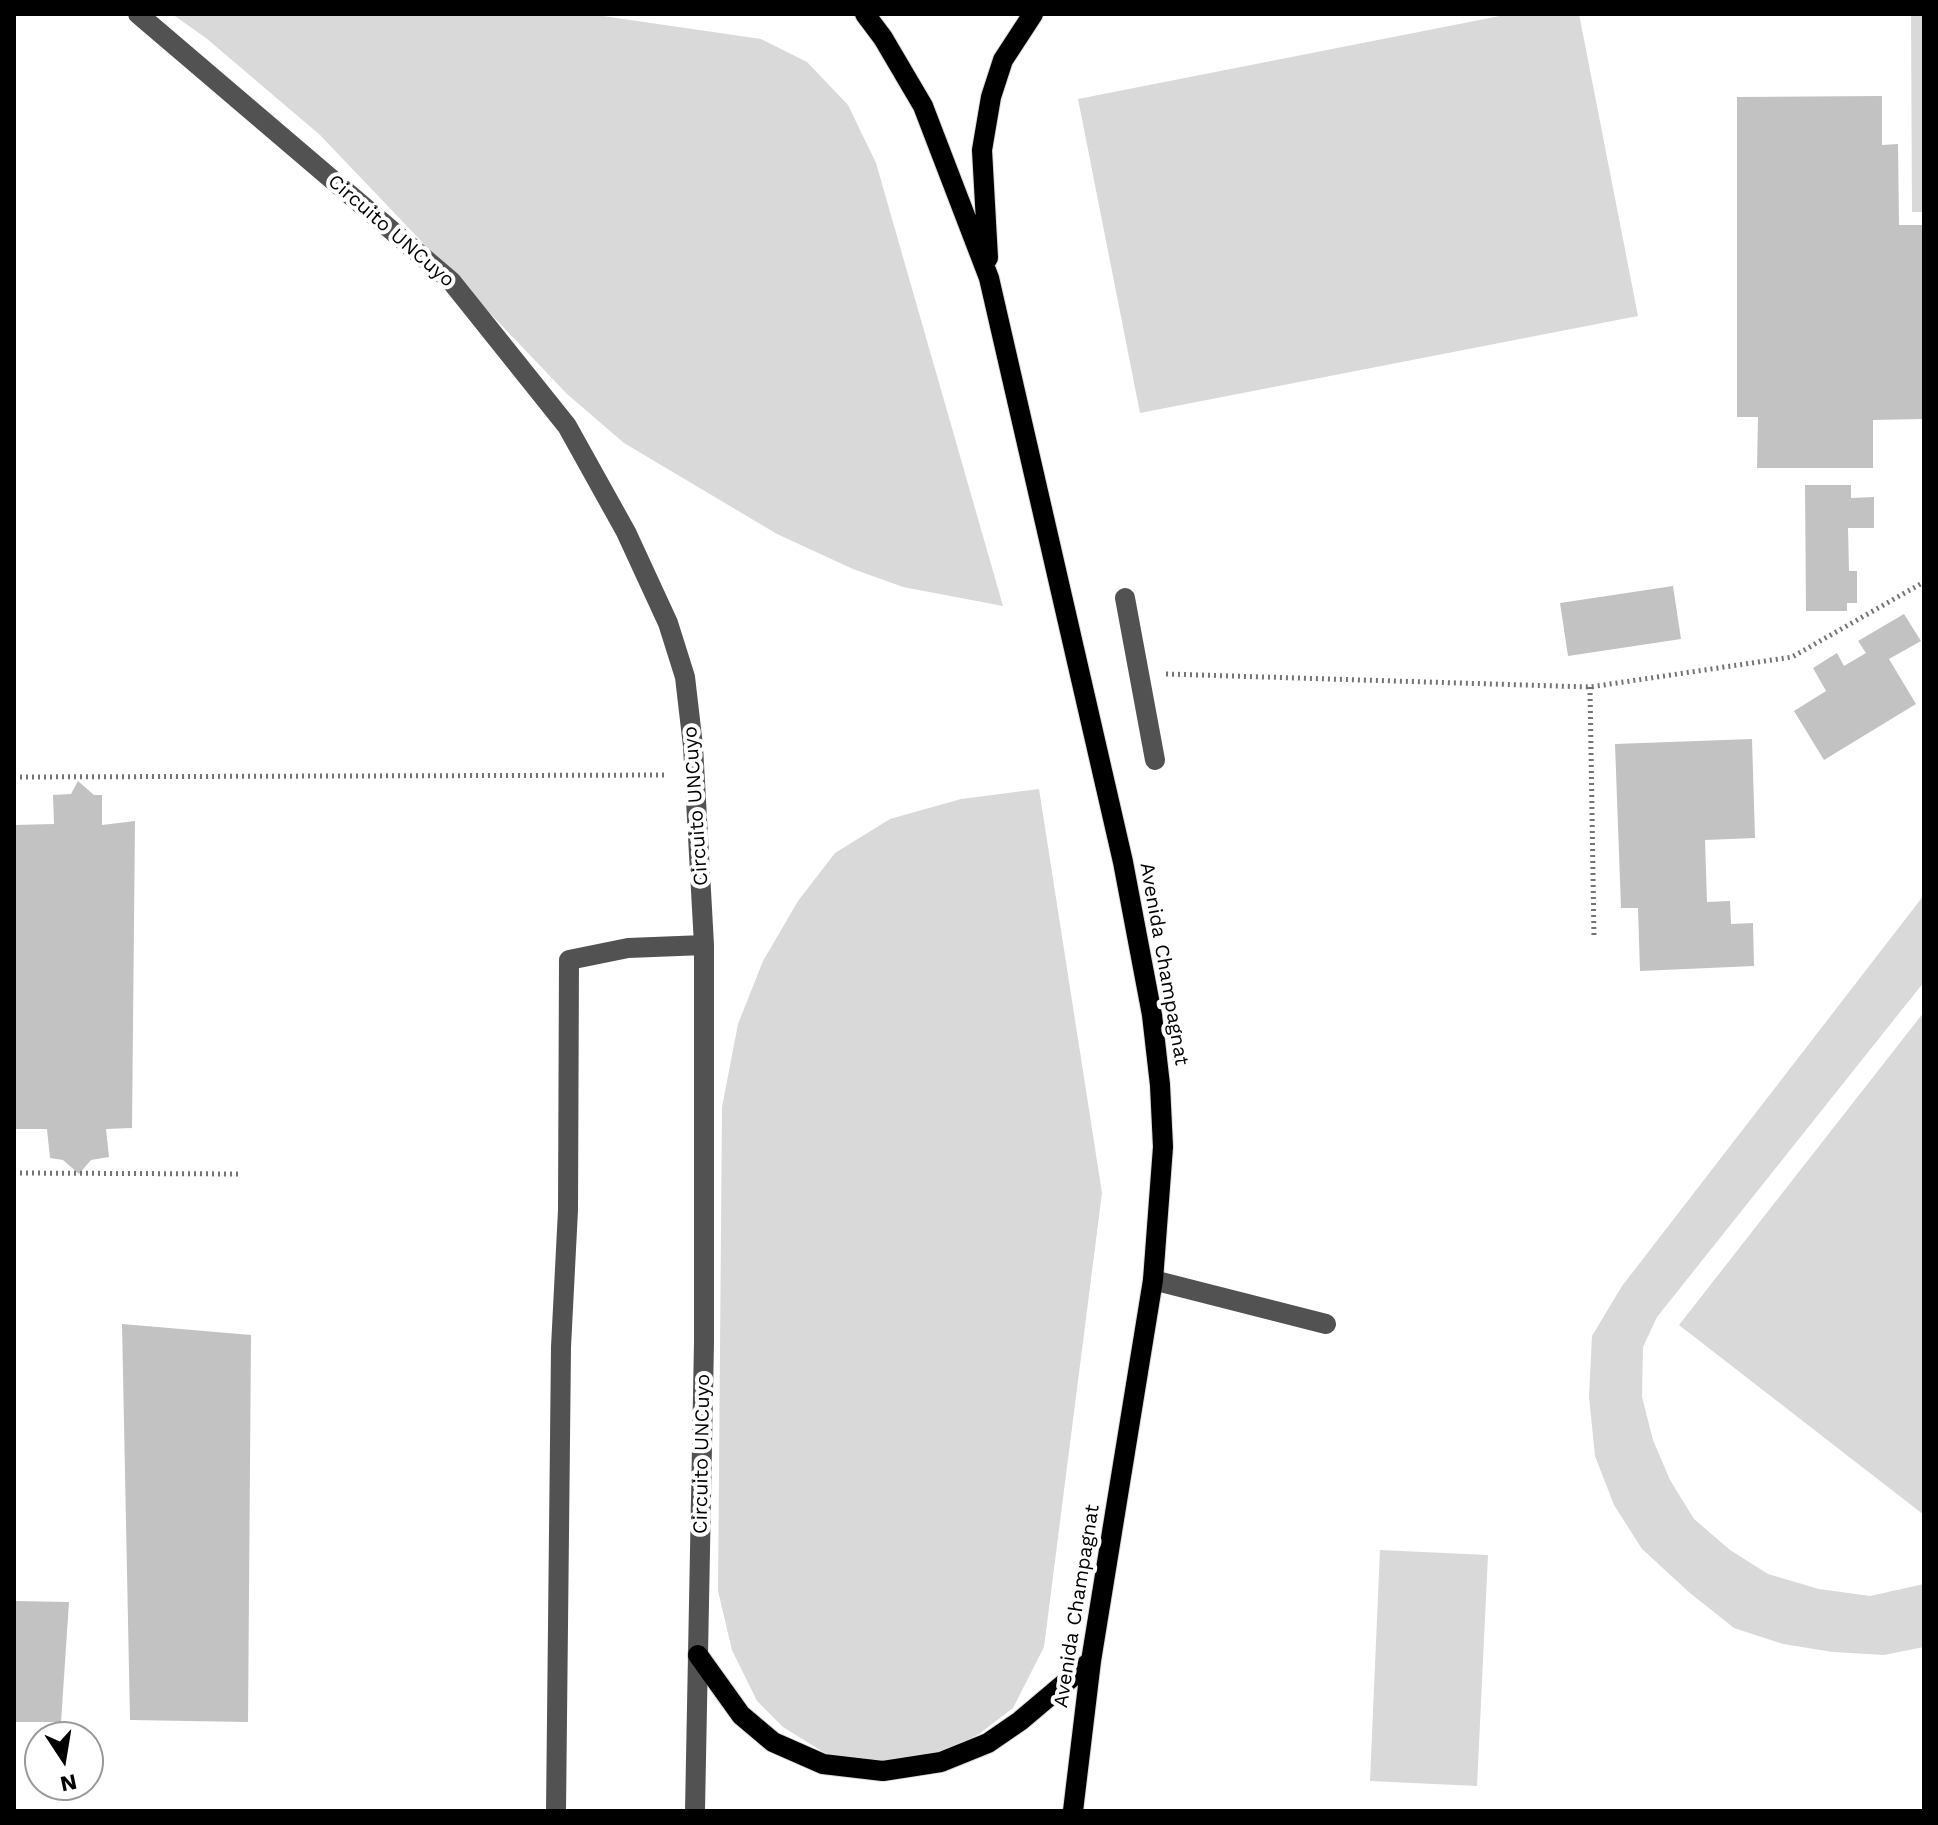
<!DOCTYPE html>
<style>
body{margin:0}
#map{position:relative;width:1938px;height:1825px;overflow:hidden;background:#fff;font-family:"Work Sans",sans-serif}
canvas{display:block}
.frame{position:absolute;inset:0;border:16px solid #000;pointer-events:none}
.north{position:absolute;left:24px;top:1721px;width:80px;height:80px;box-sizing:border-box;background:#fff;border:2px solid #999;border-radius:50%;rotate:168deg;font-size:22px;font-weight:700;line-height:32px;text-align:center;color:#000}
.north::after{content:'';display:block;margin:auto;width:28px;height:36px;background:#000;clip-path:polygon(50% 0,100% 100%,50% 72%,0 100%)}
</style>
<div id="map">
<canvas width="1938" height="1825"></canvas>
<div class="frame"></div>
<div class="north">N</div>
</div>
<script>
const context = document.querySelector('canvas').getContext('2d');
context.lineJoin = 'round';
function paint(path, color) {
  context.fillStyle = color;
  context.fill(path, 'evenodd');
}
function poly(rows) {
  const path = new Path2D();
  for (const r of rows) {
    path.moveTo(r[0], r[1]);
    for (let i = 2; i < r.length; i += 2) path.lineTo(r[i], r[i + 1]);
  }
  return path;
}
function stroke(path, color, width, dash) {
  context.strokeStyle = color;
  context.lineWidth = width;
  context.lineCap = dash ? 'butt' : 'round';
  context.setLineDash(dash || []);
  context.stroke(path);
}
function label(font, color, halo, rows, align = 'center') {
  context.font = font + ' "Work Sans",sans-serif';
  context.lineWidth = 8;
  context.setLineDash([]);
  context.textBaseline = 'middle';
  context.strokeStyle = halo;
  context.fillStyle = color;
  for (const [text, x, y, turn = 0] of rows) {
    context.save();
    context.translate(x, y);
    context.rotate((+turn || 0) * Math.PI / 180);
    context.textAlign = isNaN(turn) ? turn : align;
    if (halo) context.strokeText(text, 0, 0);
    context.fillText(text, 0, 0);
    context.restore();
  }
}
paint(poly([
 [172,14,589,14,761,39,807,62,848,105,876,163,1003,606,903,587,853,569,777,534,624,443,567,394,320,135,206,38],
 [1510,14,1579,14,1638,316,1140,413,1078,99],
 [1911,14,1924,14,1924,212,1912,212],
 [1039,789,1102,1193,1044,1647,1013,1708,979,1734,938,1755,887,1764,828,1755,783,1727,757,1701,732,1650,718,1591,722,1107,738,1024,763,961,798,901,835,853,890,819,961,799],
 [1924,895,1924,982,1657,1317,1643,1347,1642,1397,1653,1440,1670,1480,1694,1519,1730,1550,1768,1574,1819,1589,1870,1596,1924,1584,1924,1647,1884,1655,1833,1652,1783,1644,1734,1628,1690,1593,1642,1549,1614,1505,1595,1456,1589,1397,1592,1336,1622,1286],
 [1924,1012,1924,1515,1679,1325],
 [1380,1550,1488,1555,1477,1786,1370,1781]
]), '#d9d9d9');
paint(poly([
 [1882,96,1882,145,1898,144,1899,225,1924,225,1924,419,1873,420,1873,468,1757,468,1758,417,1737,417,1737,97],
 [1805,485,1851,485,1851,498,1874,497,1874,528,1848,528,1849,571,1857,571,1857,603,1847,603,1847,611,1806,611],
 [1673,586,1681,639,1568,656,1560,603],
 [1904,614,1921,641,1889,659,1916,704,1824,760,1794,711,1826,691,1813,668,1837,653,1844,666,1866,653,1858,641],
 [1752,739,1755,838,1705,840,1707,902,1730,901,1731,924,1753,923,1754,966,1640,971,1638,908,1621,908,1615,744],
 [78,781,94,795,102,795,102,825,135,821,132,1128,106,1129,109,1157,91,1160,79,1174,63,1160,50,1158,47,1129,14,1129,14,825,54,824,53,795,71,794],
 [122,1324,251,1335,248,1722,130,1720],
 [14,1601,69,1602,61,1722,14,1722]
]), '#c2c2c2');
const major = poly([
 [865,14,883,38,923,106,989,278,1123,862,1152,1015,1160,1085,1163,1147,1153,1280,1091,1661,1073,1811],
 [988,258,982,150,991,97,1003,60,1033,14],
 [698,1655,741,1715,773,1742,823,1764,883,1771,941,1762,988,1743,1020,1721,1091,1661]
]);
stroke(major, '#dbdbdb', 22);
stroke(poly([
 [1166,674,1590,687,1792,657,1924,582],
 [1590,687,1594,938],
 [14,777,668,775],
 [14,1173,242,1174]
]), '#747474', 5, [2, 4]);
stroke(poly([
 [138,14,451,281,567,426,626,532,668,623,685,677,693,746,704,945,704,1342,695,1811],
 [1125,598,1155,760],
 [1153,1280,1326,1324],
 [556,1811,561,1347,568,1210,569,960,628,948,704,945]
]), '#525252', 20);
stroke(major, '#000', 20);
label('20px', '#000', '#fff', [
 ["Circuito UNCuyo",391,231,41],
 ["Circuito UNCuyo",696,806,-94],
 ["Avenida Champagnat",1164,964,80],
 ["Circuito UNCuyo",702,1454,-89],
 ["Avenida Champagnat",1077,1606,-81]
]);
</script>
